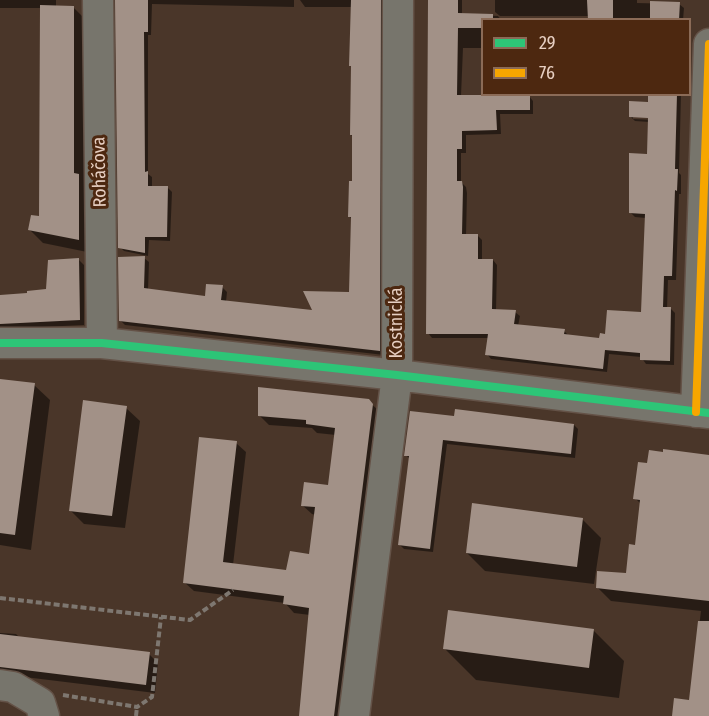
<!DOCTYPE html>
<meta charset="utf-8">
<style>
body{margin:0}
#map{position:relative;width:709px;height:716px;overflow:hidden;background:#4a3629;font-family:"Fira Sans Condensed",sans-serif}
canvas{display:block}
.legend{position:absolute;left:481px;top:18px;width:210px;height:78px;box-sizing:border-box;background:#4d2810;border:2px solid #8b6b57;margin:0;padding:8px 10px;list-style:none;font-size:18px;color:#e7cfc2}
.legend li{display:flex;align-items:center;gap:12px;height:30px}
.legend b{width:30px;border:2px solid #8b6b57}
</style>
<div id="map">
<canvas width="709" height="716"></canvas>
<ul class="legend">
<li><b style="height:8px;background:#2dc577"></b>29</li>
<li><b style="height:8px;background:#f7a600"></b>76</li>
</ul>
</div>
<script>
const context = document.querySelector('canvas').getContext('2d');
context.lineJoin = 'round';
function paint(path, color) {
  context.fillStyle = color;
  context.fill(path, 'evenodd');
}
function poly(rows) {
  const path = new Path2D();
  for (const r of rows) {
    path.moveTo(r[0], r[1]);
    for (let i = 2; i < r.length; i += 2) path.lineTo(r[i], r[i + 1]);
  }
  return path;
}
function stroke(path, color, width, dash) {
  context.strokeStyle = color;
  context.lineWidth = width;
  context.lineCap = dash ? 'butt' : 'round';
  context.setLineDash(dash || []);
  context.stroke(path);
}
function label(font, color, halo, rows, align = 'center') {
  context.font = font + ' "Fira Sans Condensed",sans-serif';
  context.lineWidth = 6;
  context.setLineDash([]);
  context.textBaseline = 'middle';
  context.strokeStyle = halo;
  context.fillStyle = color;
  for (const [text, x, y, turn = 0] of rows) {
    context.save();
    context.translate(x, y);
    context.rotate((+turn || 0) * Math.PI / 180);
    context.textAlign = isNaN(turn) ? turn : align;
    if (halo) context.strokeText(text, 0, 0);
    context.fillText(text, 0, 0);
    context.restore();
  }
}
paint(poly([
 [0,0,56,0,56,7,73,7,87,21,92,253,43,243,30,230,41,218,42,8,0,8],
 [117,0,294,0,294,7,152,4,151,35,148,35,148,174,152,177,152,188,168,188,172,192,170,241,149,240,148,256,124,251,120,247],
 [300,0,385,0,384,355,125,325,120,320,144,258,149,262,148,290,206,298,222,287,227,292,226,302,314,312,351,293,352,219,349,216,354,182,354,137,351,135,352,67,350,65,352,7,305,7],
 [430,0,462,0,462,15,500,16,495,12,495,0,637,0,637,3,679,4,684,8,683,20,589,20,589,16,498,16,501,20,482,20,482,48,463,48,461,96,529,96,533,101,533,114,500,114,501,134,466,135,466,153,461,153,461,182,466,187,467,193,466,236,478,236,482,240,482,260,493,260,497,265,496,311,515,312,520,316,518,326,564,331,568,335,601,340,643,314,646,218,635,217,630,212,648,156,649,122,635,121,630,116,650,103,650,94,681,94,679,173,681,175,681,194,679,194,676,280,668,280,667,309,671,309,675,313,674,365,646,364,641,357,609,354,607,372,491,359,487,354,489,338,432,338,428,333],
 [633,116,655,117,655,120,633,119],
 [79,260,84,265,84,325,0,329,0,296,29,295,47,290],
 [0,381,34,385,50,400,31,550,0,545],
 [368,401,378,410,344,716,301,716,310,615,294,613,285,603,194,591,184,582,236,443,246,452,233,565,287,572,311,556,316,515,312,514,302,505,330,486,336,435,317,433,312,428,269,425,260,416],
 [126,408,140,421,125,528,84,524,70,510],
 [455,417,574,425,578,429,575,458,447,444,433,552,404,549,400,545,411,460,406,455],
 [709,456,709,716,674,716,690,701,701,611,611,601,597,587,627,575,636,546,641,504,635,498,648,465],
 [583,520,601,538,594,584,485,571,467,553],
 [593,630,624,661,619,698,476,680,445,649],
 [0,633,16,634,20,638,149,654,158,663,155,693,0,674]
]), '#0007');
paint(poly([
 [115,0,148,0,148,32,144,32,145,172,148,171,148,186,168,186,167,237,145,237,145,253,118,248],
 [351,0,381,0,380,351,119,321,118,257,145,256,144,288,205,296,206,284,223,285,221,300,312,310,303,291,349,292,351,217,348,217,349,181,352,181,352,135,350,135,351,66,349,66],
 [428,0,458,0,458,13,493,14,493,20,483,20,483,28,458,28,457,95,530,95,530,110,496,110,497,130,462,131,462,149,457,149,457,181,462,181,463,187,462,234,478,234,478,259,493,259,492,309,516,310,514,324,565,329,564,334,599,338,600,333,605,334,607,310,641,312,645,214,629,213,629,153,647,154,648,118,629,117,629,101,648,102,648,94,677,94,675,169,678,169,677,191,675,190,672,276,664,276,663,307,671,307,670,361,640,360,640,353,605,350,603,369,485,355,488,334,426,334],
 [587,0,613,0,613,20,588,20],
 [650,1,680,2,679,20,650,20],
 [40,5,74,6,74,173,79,174,79,240,28,230,31,215,39,216],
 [79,258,80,320,0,324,0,295,27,293,27,291,46,289,48,260],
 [0,379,35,383,15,535,0,533],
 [258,387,369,399,373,404,334,716,299,716,309,608,283,604,284,596,183,583,199,437,237,441,223,562,286,570,290,551,309,554,315,507,301,506,304,482,328,485,335,428,306,424,306,420,258,416],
 [83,400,127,406,112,516,69,511],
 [455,409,574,424,571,454,443,440,430,549,398,545,409,456,404,456,410,411,454,416],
 [663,449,709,455,709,601,596,588,597,571,626,573,629,544,635,545,640,500,633,499,638,462,647,463,649,450,663,452],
 [472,503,583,518,577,567,466,553],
 [448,610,594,629,589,668,443,649],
 [698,621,709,621,709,716,672,716,674,698,689,700],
 [0,634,150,652,146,685,0,667]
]), '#a29187');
const minor = poly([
 [98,0,102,343],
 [0,343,102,343,397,375,709,413],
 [696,412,709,44],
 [0,685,13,687,40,703,44,716],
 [354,716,397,375,398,0]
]);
stroke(minor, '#645247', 33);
stroke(poly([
 [0,598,190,620,233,590],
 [63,695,137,707,152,697,161,617],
 [136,716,137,707]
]), '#7e7770', 4, [6, 3]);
stroke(minor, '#77756c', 30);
stroke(poly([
 [0,343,102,343,397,375,709,413]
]), '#2dc577', 8);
stroke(poly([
 [696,412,709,44]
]), '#f7a600', 8);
label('18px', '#e7cfc2', '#4d2810', [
 ["Roháčova",100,172,-91],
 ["Kostnická",397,323,-90]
]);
</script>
